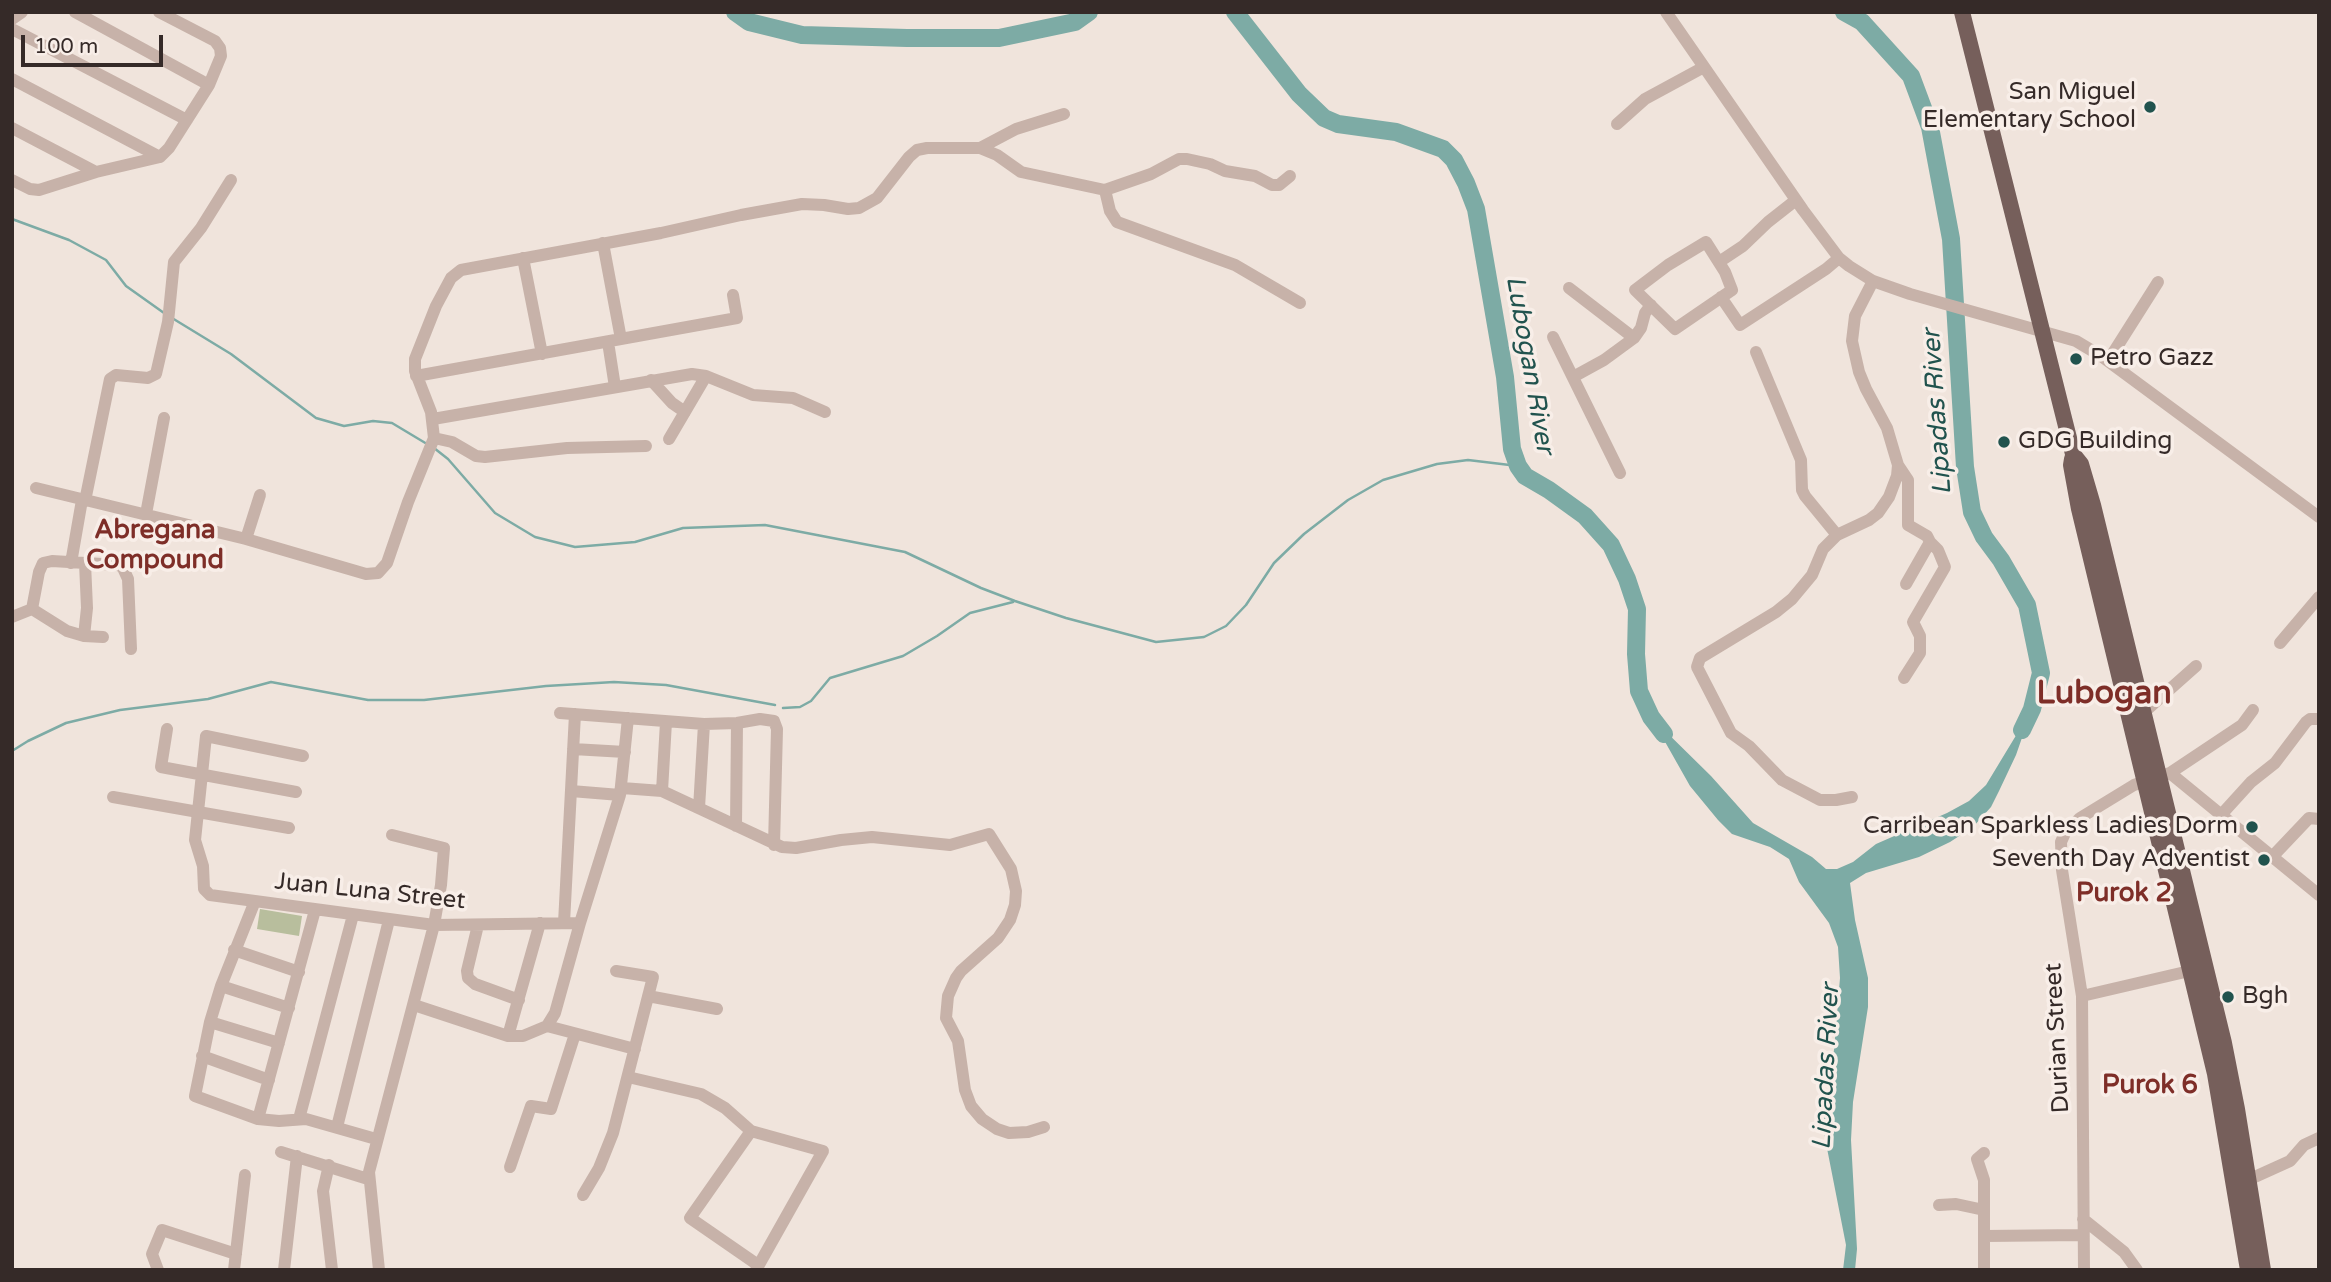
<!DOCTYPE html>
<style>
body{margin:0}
#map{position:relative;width:2331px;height:1282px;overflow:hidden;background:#f0e4dc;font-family:"Varela Round",sans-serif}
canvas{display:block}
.frame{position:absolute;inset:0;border:14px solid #352a28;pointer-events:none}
.scale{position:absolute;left:21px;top:35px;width:142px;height:32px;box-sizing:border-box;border:4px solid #352a28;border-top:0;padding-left:9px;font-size:21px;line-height:24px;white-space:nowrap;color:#352a28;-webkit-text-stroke:5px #f8eee8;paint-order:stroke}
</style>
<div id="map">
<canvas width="2331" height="1282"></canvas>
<div class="frame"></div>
<div class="scale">100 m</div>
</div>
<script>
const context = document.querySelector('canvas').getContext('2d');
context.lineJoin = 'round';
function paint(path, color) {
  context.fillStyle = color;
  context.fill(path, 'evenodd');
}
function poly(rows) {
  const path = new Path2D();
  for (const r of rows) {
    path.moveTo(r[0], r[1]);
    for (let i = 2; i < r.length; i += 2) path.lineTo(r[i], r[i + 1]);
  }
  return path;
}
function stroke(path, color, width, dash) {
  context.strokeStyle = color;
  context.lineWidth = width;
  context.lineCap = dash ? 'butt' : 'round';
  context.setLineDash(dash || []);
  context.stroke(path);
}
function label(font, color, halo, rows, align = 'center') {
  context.font = font + ' "Varela Round",sans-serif';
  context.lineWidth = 7;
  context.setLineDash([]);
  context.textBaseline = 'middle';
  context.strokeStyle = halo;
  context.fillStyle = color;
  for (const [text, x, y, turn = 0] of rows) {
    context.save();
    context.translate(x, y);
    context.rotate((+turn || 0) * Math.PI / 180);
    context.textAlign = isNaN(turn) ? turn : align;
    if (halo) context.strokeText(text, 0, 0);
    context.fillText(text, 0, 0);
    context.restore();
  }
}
paint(poly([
 [260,909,302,916,299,936,257,929]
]), '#b8be9d');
paint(poly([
 [2032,709,2016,755,1999,791,1991,807,1973,827,1950,842,1919,857,1866,873,1850,883,1855,920,1868,978,1868,1007,1853,1102,1851,1140,1857,1249,1855,1270,1843,1270,1846,1245,1824,1133,1824,1108,1834,1050,1840,978,1838,947,1829,923,1799,882,1789,859,1770,847,1732,834,1718,820,1690,786,1651,717,1711,776,1753,823,1812,857,1826,869,1837,869,1853,862,1876,844,1947,813,1969,801,1986,785]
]), '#7daba5');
stroke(poly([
 [12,219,69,240,106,260,126,286,164,313],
 [172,318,231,354,316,418,344,426,373,421,392,423,427,444],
 [434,448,448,459,495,513,535,537,575,547,635,542,683,528,765,525,905,552,981,588,1015,601,1066,618,1156,642,1204,637,1226,626,1246,605,1274,563,1304,534,1348,500,1383,480,1437,464,1468,460,1518,466],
 [783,708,800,707,811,701,830,678,903,656,937,636,970,613,1013,602],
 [12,751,28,741,66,723,120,710,208,699,271,682,368,700,424,700,546,686,614,682,666,685,775,705]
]), '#7daba5', 2.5);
stroke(poly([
 [735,12,749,22,802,35,907,38,999,38,1075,22,1089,12],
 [1235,12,1299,94,1324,118,1338,124,1396,132,1443,149,1454,160,1466,183,1476,209,1505,377,1512,449,1518,466,1525,476,1549,490,1585,516,1611,545,1627,579,1637,609,1636,654,1639,691,1651,717,1664,734],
 [1844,12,1862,22,1911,76,1930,127,1951,239,1965,467,1972,512,1984,537,2001,560,2027,605,2041,673,2032,709,2022,730]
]), '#7daba5', 18);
stroke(poly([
 [75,12,209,85],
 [1666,12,1803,210,1839,258,1849,266,1873,281,1910,294,2076,341,2101,356,2319,517],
 [12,19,22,12],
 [12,29,187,120],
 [12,79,160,157],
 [1617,124,1645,99,1704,67],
 [12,128,96,172],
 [980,148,1016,129,1064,114],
 [12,180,30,189,39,190,96,172,160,157,169,148,209,85,221,56,220,48,215,41,159,12],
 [1105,190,1110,211,1117,222,1235,265,1300,303],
 [1706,242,1725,272,1732,290,1675,329,1635,290,1668,265,1706,242],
 [603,243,621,339],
 [523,258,542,354],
 [1719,262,1743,246,1768,222,1796,200],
 [1569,288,1634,338],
 [1721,297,1740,325,1826,269,1839,258],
 [1553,337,1620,473],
 [608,342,615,387],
 [1756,352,1801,460,1802,490,1805,496,1837,535],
 [2108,361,2158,282],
 [416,376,737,318,733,295],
 [1573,377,1604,360,1634,338,1641,328,1645,313,1651,305],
 [651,380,672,403,685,412],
 [433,419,692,374,706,376,753,395,793,398,825,412],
 [434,438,452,442,476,456,485,457,567,448,646,446],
 [669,439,706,376],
 [1898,465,1908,480,1908,525,1927,536,1930,542,1906,584],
 [36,488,246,539,366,574,378,573,387,563,408,502,434,438,431,412,415,371,415,359,436,306,451,278,461,270,661,233,741,215,802,204,824,205,848,209,859,208,877,198,909,157,917,150,927,148,980,148,997,155,1021,172,1105,190,1151,174,1179,159,1187,159,1210,164,1225,171,1255,176,1272,185,1279,185,1290,176],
 [85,501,110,379,116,375,148,378,156,374,168,322,174,262,201,228,231,180],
 [146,514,164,418],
 [246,539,260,495],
 [71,563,82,500],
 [32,609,39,572,43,563,52,561,119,565,123,568,128,579,131,649],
 [32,609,67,631,84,636,103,637],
 [12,617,32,609],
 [84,636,87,608,85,563],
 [2280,643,2319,597],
 [1904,678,1920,653,1920,636,1913,622,1945,567,1938,550,1930,542],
 [560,713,704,724,737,723,760,719,774,721,777,729,774,845],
 [2142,714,2196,666],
 [167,729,161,767,296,792],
 [573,749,625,752],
 [303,756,206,736,195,840,203,866,204,889,210,895,434,925,580,923],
 [2170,773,2319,895],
 [622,788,662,791,782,847,796,848,841,840,872,837,950,845,989,834,1011,869,1016,891,1015,905,1010,920,998,938,961,971,956,978,948,996,946,1018,958,1041,965,1090,971,1106,982,1119,997,1129,1009,1133,1028,1132,1044,1127],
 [571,791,620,795],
 [662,791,666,722],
 [113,797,289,828],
 [1852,797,1836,800,1820,800,1782,780,1749,746,1731,733,1697,667,1700,658,1776,612,1792,599,1812,575,1823,549,1837,535,1869,520,1878,513,1889,497,1897,476,1898,465,1895,455,1887,428,1866,389,1859,372,1852,341,1855,316,1873,281],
 [699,808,704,724],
 [2221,815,2251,782,2275,763,2306,722,2310,719,2319,719],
 [736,826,737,723],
 [2272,857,2309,818,2319,819],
 [255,901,221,986,210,1022,195,1096,258,1119,279,1121,306,1119,376,1139],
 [564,923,575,714],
 [478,925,467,971,468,978,475,984,519,1000],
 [234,950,299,972],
 [221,986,289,1008],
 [648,996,717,1009],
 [2082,996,2198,969],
 [414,1005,508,1036,523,1036,547,1026,555,1013,580,923,620,795,628,718],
 [210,1022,279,1043],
 [547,1026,635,1049],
 [508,1036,540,923],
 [202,1056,269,1080],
 [628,1077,701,1094,725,1108,751,1131,823,1151,756,1270],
 [258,1119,315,910],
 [299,1119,353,915],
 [337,1127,389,920],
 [751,1131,690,1218,758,1265],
 [281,1152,368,1179],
 [1984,1153,1977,1159,1984,1180,1984,1270],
 [329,1165,323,1191,332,1270],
 [510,1167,531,1106,551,1109,575,1034],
 [2248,1180,2290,1161,2304,1145,2319,1138],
 [583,1195,599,1168,613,1133,653,977,616,971],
 [1939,1205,1956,1204,1984,1210],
 [2083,1219,2124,1252,2137,1270],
 [1985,1236,2083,1235],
 [158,1270,152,1254,162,1230,236,1254],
 [234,1270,245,1175],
 [284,1270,297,1156],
 [379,1270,369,1172,434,925,441,885,444,848,392,835],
 [2084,1270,2082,996,2062,870,2061,842,2065,833,2080,818,2134,785,2170,773,2242,725,2253,710]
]), '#c7b2a9', 12);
stroke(poly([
 [1962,12,2073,454,2081,464,2093,505,2224,1043,2237,1109,2263,1270],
 [2072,459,2071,465,2079,509,2215,1074,2248,1270]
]), '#765f5b', 16);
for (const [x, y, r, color] of [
 [2150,107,7,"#21534e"],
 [2076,359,7,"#21534e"],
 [2004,442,7,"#21534e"],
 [2252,827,7,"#21534e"],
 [2264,860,7,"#21534e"],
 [2228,997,7,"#21534e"]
]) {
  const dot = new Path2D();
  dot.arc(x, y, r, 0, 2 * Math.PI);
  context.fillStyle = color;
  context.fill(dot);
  stroke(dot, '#f8eee8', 2.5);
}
label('24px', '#352a28', '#f8eee8', [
 ["San Miguel",2136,93],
 ["Elementary School",2136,121],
 ["Petro Gazz",2090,359,"left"],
 ["GDG Building",2018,442,"left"],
 ["Carribean Sparkless Ladies Dorm",2238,827],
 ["Seventh Day Adventist",2250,860],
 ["Bgh",2242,997,"left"]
], 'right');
label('24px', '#352a28', '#f8eee8', [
 ["Juan Luna Street",370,892,6],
 ["Durian Street",2058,1038,-93]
]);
label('italic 26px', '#21534e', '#f8eee8', [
 ["Lubogan River",1529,365,80],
 ["Lipadas River",1938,412,-94],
 ["Lipadas River",1827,1067,-87]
]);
label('bold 26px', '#7e2e28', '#f8eee8', [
 ["Abregana",155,531],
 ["Compound",155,561],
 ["Purok 2",2124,894],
 ["Purok 6",2150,1086]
]);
label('bold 32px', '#7e2e28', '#f8eee8', [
 ["Lubogan",2104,695]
]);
</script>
